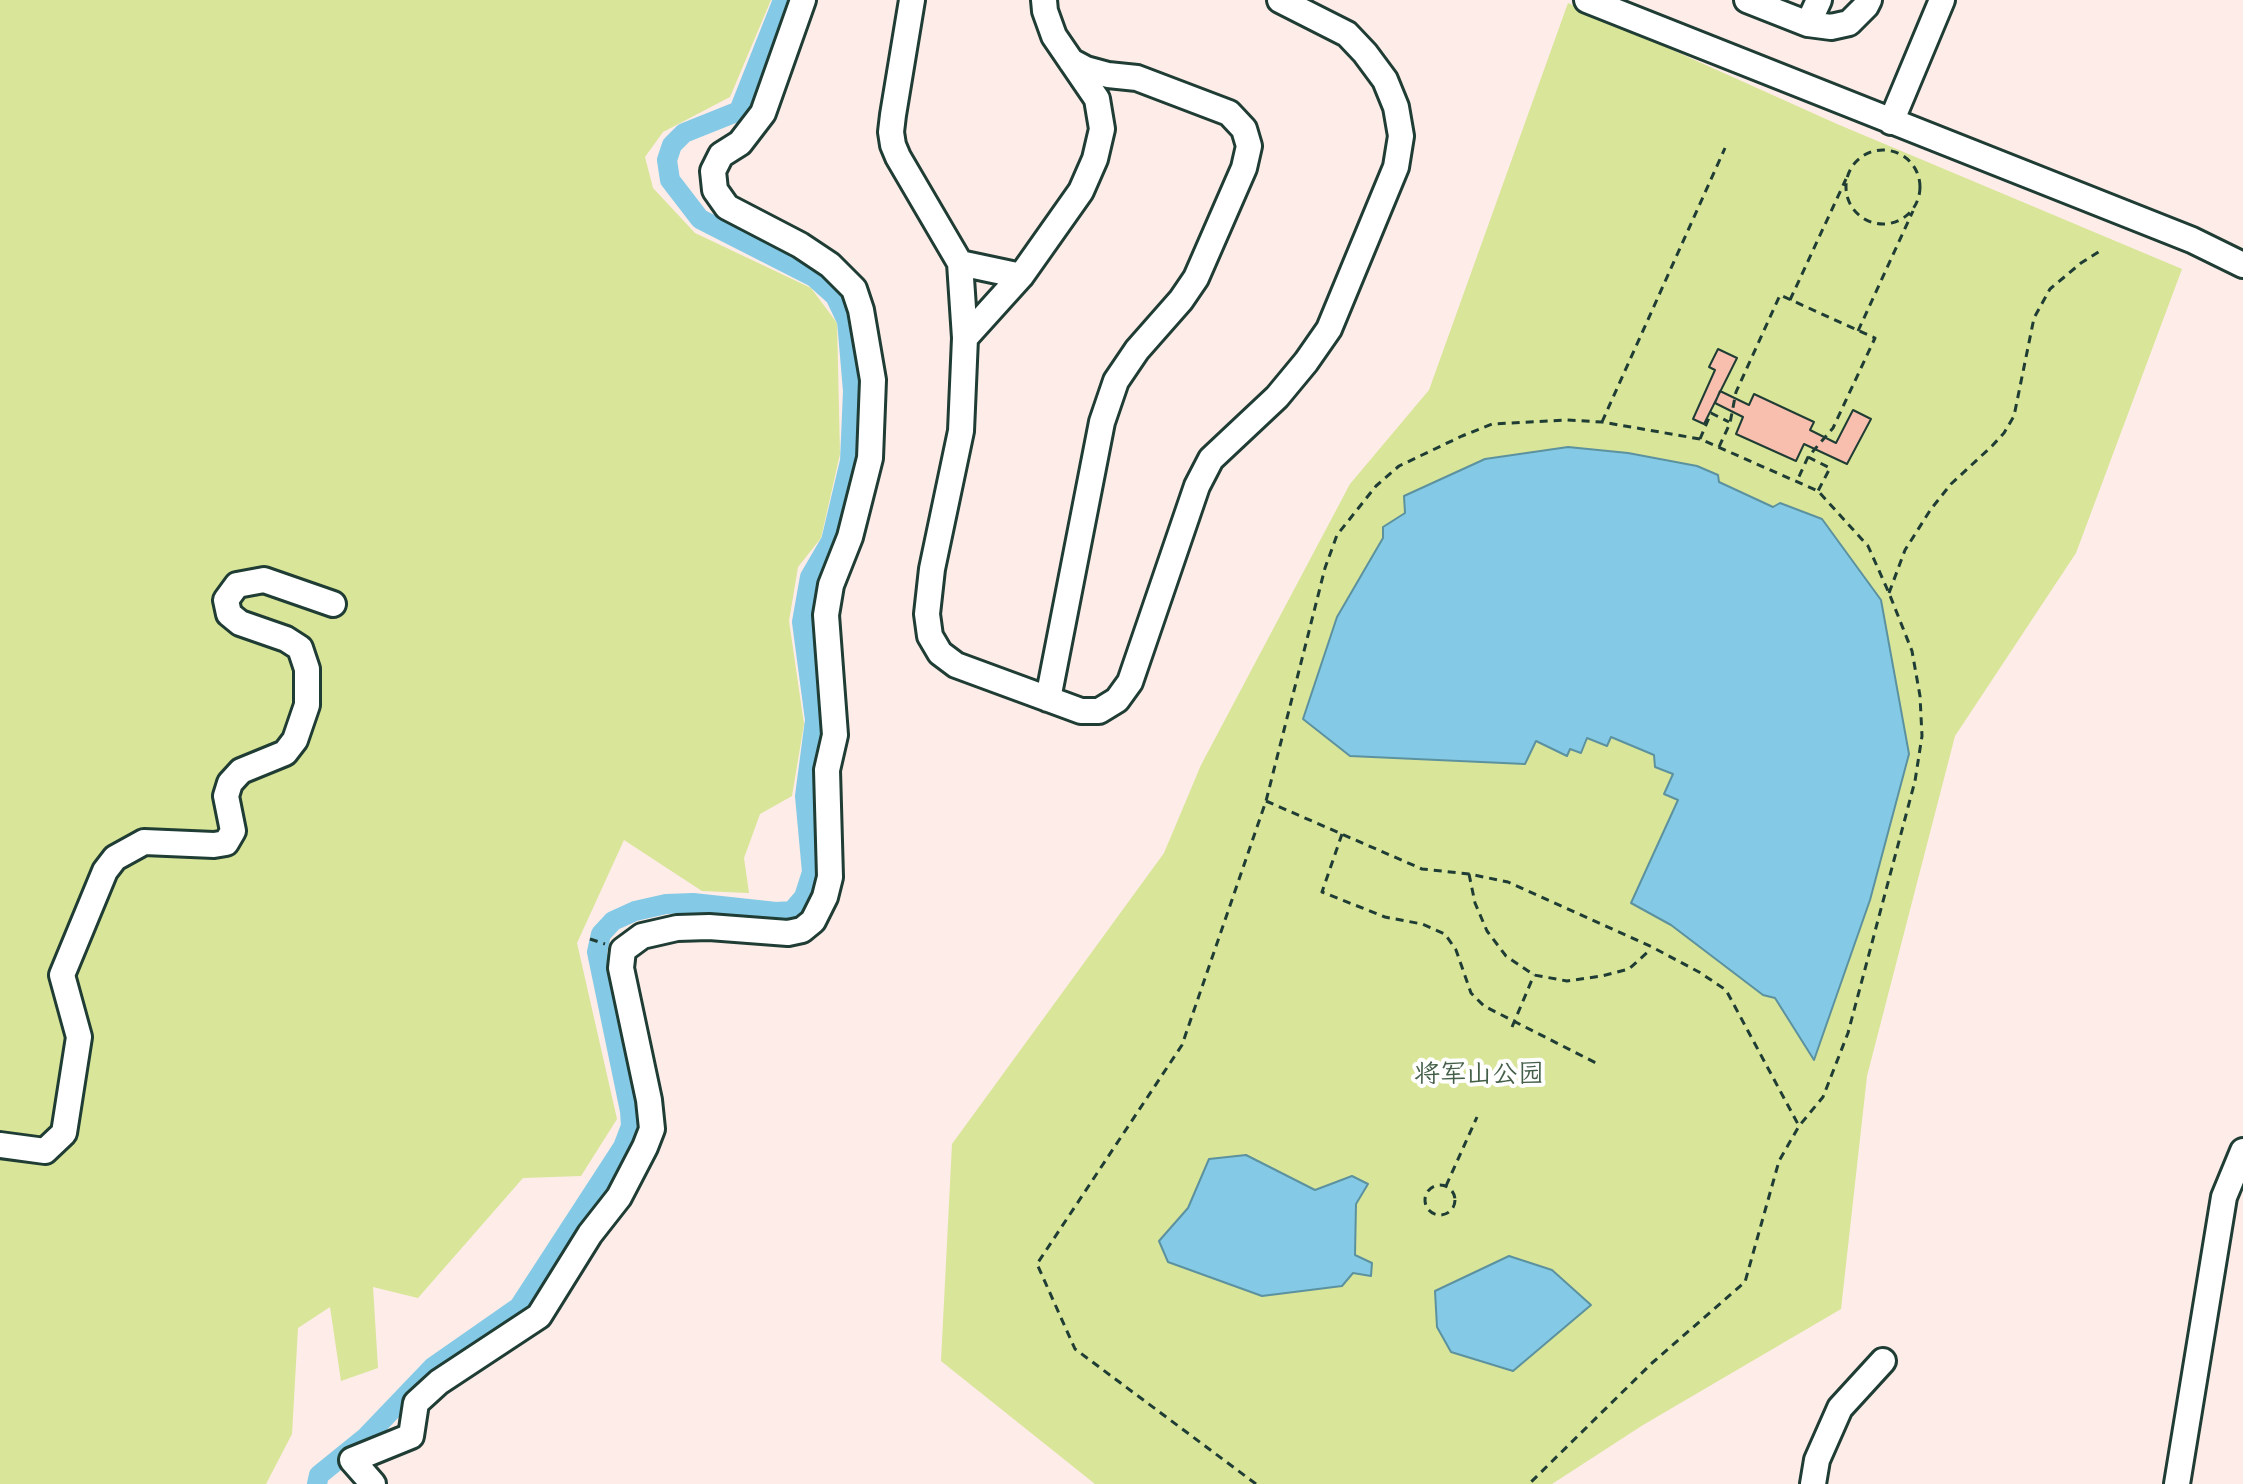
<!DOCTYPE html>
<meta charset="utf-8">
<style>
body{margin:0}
canvas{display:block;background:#fdece7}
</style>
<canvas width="2243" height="1484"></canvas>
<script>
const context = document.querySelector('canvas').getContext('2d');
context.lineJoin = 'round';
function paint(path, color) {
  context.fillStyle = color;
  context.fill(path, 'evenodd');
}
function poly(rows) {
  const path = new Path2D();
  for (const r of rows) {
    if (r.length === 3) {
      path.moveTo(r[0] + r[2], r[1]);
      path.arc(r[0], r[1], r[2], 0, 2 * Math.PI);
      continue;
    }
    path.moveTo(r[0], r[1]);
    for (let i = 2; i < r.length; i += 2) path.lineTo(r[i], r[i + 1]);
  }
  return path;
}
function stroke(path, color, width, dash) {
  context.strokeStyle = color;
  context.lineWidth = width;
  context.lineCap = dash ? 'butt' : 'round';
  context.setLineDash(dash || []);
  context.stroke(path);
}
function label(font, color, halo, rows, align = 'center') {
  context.font = font + ' "Patrick Hand","LXGW WenKai TC",sans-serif';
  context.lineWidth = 8;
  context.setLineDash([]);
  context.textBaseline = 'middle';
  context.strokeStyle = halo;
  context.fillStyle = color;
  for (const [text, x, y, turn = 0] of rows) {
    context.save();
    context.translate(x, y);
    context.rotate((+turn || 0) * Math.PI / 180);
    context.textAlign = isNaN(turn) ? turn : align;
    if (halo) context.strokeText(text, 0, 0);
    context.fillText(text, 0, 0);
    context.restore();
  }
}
paint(poly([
 [0,0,771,0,730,97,663,132,645,157,653,188,695,233,811,288,837,323,840,454,821,538,798,567,789,621,804,724,792,796,760,814,744,858,749,893,702,891,624,840,577,943,617,1119,581,1176,523,1178,418,1298,373,1287,378,1368,341,1381,330,1307,298,1328,292,1434,266,1484,0,1484],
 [1568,3,1837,124,2182,269,2076,553,1955,736,1867,1076,1841,1309,1643,1425,1552,1484,1095,1484,941,1361,952,1144,1164,853,1201,765,1350,484,1429,390]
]), '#d9e598');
const water = poly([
 [1568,447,1628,453,1697,466,1718,475,1719,482,1773,507,1780,503,1822,519,1881,600,1909,754,1870,900,1814,1060,1775,998,1763,995,1671,925,1631,903,1678,800,1664,794,1673,774,1655,767,1654,755,1611,737,1607,746,1587,738,1581,753,1570,749,1567,756,1536,741,1525,764,1350,756,1303,719,1337,617,1383,538,1383,527,1405,513,1404,496,1485,459,1568,447],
 [1246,1155,1315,1190,1352,1176,1368,1184,1356,1204,1355,1255,1372,1263,1371,1276,1353,1273,1342,1286,1262,1296,1168,1262,1159,1241,1188,1208,1209,1159,1246,1155],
 [1509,1256,1552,1270,1591,1305,1513,1371,1451,1352,1437,1327,1435,1291,1509,1256]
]);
paint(water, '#84cae6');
stroke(water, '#5c929f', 2);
stroke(poly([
 [317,1484,319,1475,366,1437,433,1367,519,1307,623,1147,631,1126,630,1111,597,952,601,934,613,921,635,911,666,904,693,903,776,912,792,911,804,897,812,872,805,796,815,720,802,622,810,577,831,541,850,461,853,391,847,321,835,296,814,277,700,219,670,180,667,160,672,145,684,133,739,111,783,0]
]), '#84cae6', 20);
const building = poly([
 [1718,349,1737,358,1704,424,1693,419,1715,370,1709,367,1718,349],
 [1720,391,1749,405,1754,394,1814,422,1810,430,1836,443,1853,410,1871,419,1847,464,1804,444,1796,461,1736,434,1743,417,1715,403,1720,391]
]);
paint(building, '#f8bfae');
stroke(building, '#1f3d34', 2);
const minor = poly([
 [912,0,893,115,891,132,893,145,898,157,960,263,965,338,961,431,932,569,927,614,930,636,940,653,956,665,1081,711,1099,711,1117,700,1130,682,1197,486,1211,459,1277,397,1306,362,1329,329,1396,167,1401,136,1396,107,1385,80,1365,53,1347,34,1280,0],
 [1587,0,2192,240,2243,265],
 [1747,0,1808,24,1831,27,1849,23,1866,6,1869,0],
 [1808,24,1819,0],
 [1891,122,1942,0],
 [960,263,1021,276],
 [965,338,1021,276,1081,191,1095,159,1102,129,1097,99,1054,36,1045,11,1044,0],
 [1048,699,1102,422,1116,381,1137,350,1181,300,1196,278,1244,168,1249,146,1244,129,1229,113,1137,78,1108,75,1086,69,1071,61],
 [0,1145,45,1151,64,1133,79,1037,62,975,105,871,115,858,144,842,214,845,226,843,233,831,226,796,230,783,241,771,285,753,295,740,307,705,307,669,300,648,286,639,240,623,229,614,226,600,237,585,264,580,333,604],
 [373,1484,352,1460,411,1436,416,1403,439,1382,539,1316,590,1234,619,1197,645,1147,652,1129,649,1100,621,968,623,950,642,936,677,928,709,927,788,933,802,930,813,921,825,897,830,877,827,770,835,735,826,615,831,585,850,537,870,458,873,380,861,310,854,289,830,265,800,245,727,207,715,190,713,171,721,155,740,143,763,113,803,0],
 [1813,1484,1817,1460,1840,1408,1883,1361],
 [2177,1484,2224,1197,2243,1151]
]);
stroke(minor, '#1f3d34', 30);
stroke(poly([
 [1883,187,37],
 [1790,300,1846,179],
 [1858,331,1913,211],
 [1602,422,1725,148],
 [1700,439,1711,413,1729,422],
 [1719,447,1730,423,1736,392,1780,295,1875,338,1833,428,1808,457,1797,481],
 [1808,457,1830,468,1818,491],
 [1889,593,1905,550,1931,509,1951,484,1992,446,2004,433,2014,416,2034,318,2050,289,2081,263,2100,251],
 [1266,801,1422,869,1469,874,1508,882,1652,947,1699,972,1726,990,1799,1126],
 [1342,834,1322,892,1385,917,1422,924,1445,934,1456,950,1471,993,1484,1006,1598,1064],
 [1469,874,1475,903,1487,931,1506,956,1534,975,1567,981,1602,976,1629,969,1651,949],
 [590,939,605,944],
 [1512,1027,1534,975],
 [1440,1200,15],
 [1446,1186,1477,1117],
 [1256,1484,1075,1349,1037,1264,1182,1045,1266,801,1325,568,1337,535,1376,486,1399,466,1462,436,1492,424,1567,420,1602,422,1700,439,1818,491,1868,546,1889,593,1912,651,1920,696,1922,736,1915,781,1848,1033,1823,1097,1799,1126,1779,1161,1745,1282,1652,1363,1529,1484]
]), '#1f3d34', 3, [8, 6]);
stroke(minor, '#fff', 24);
label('26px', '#445f48', '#fff', [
 ["将军山公园",1479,1075]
]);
</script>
